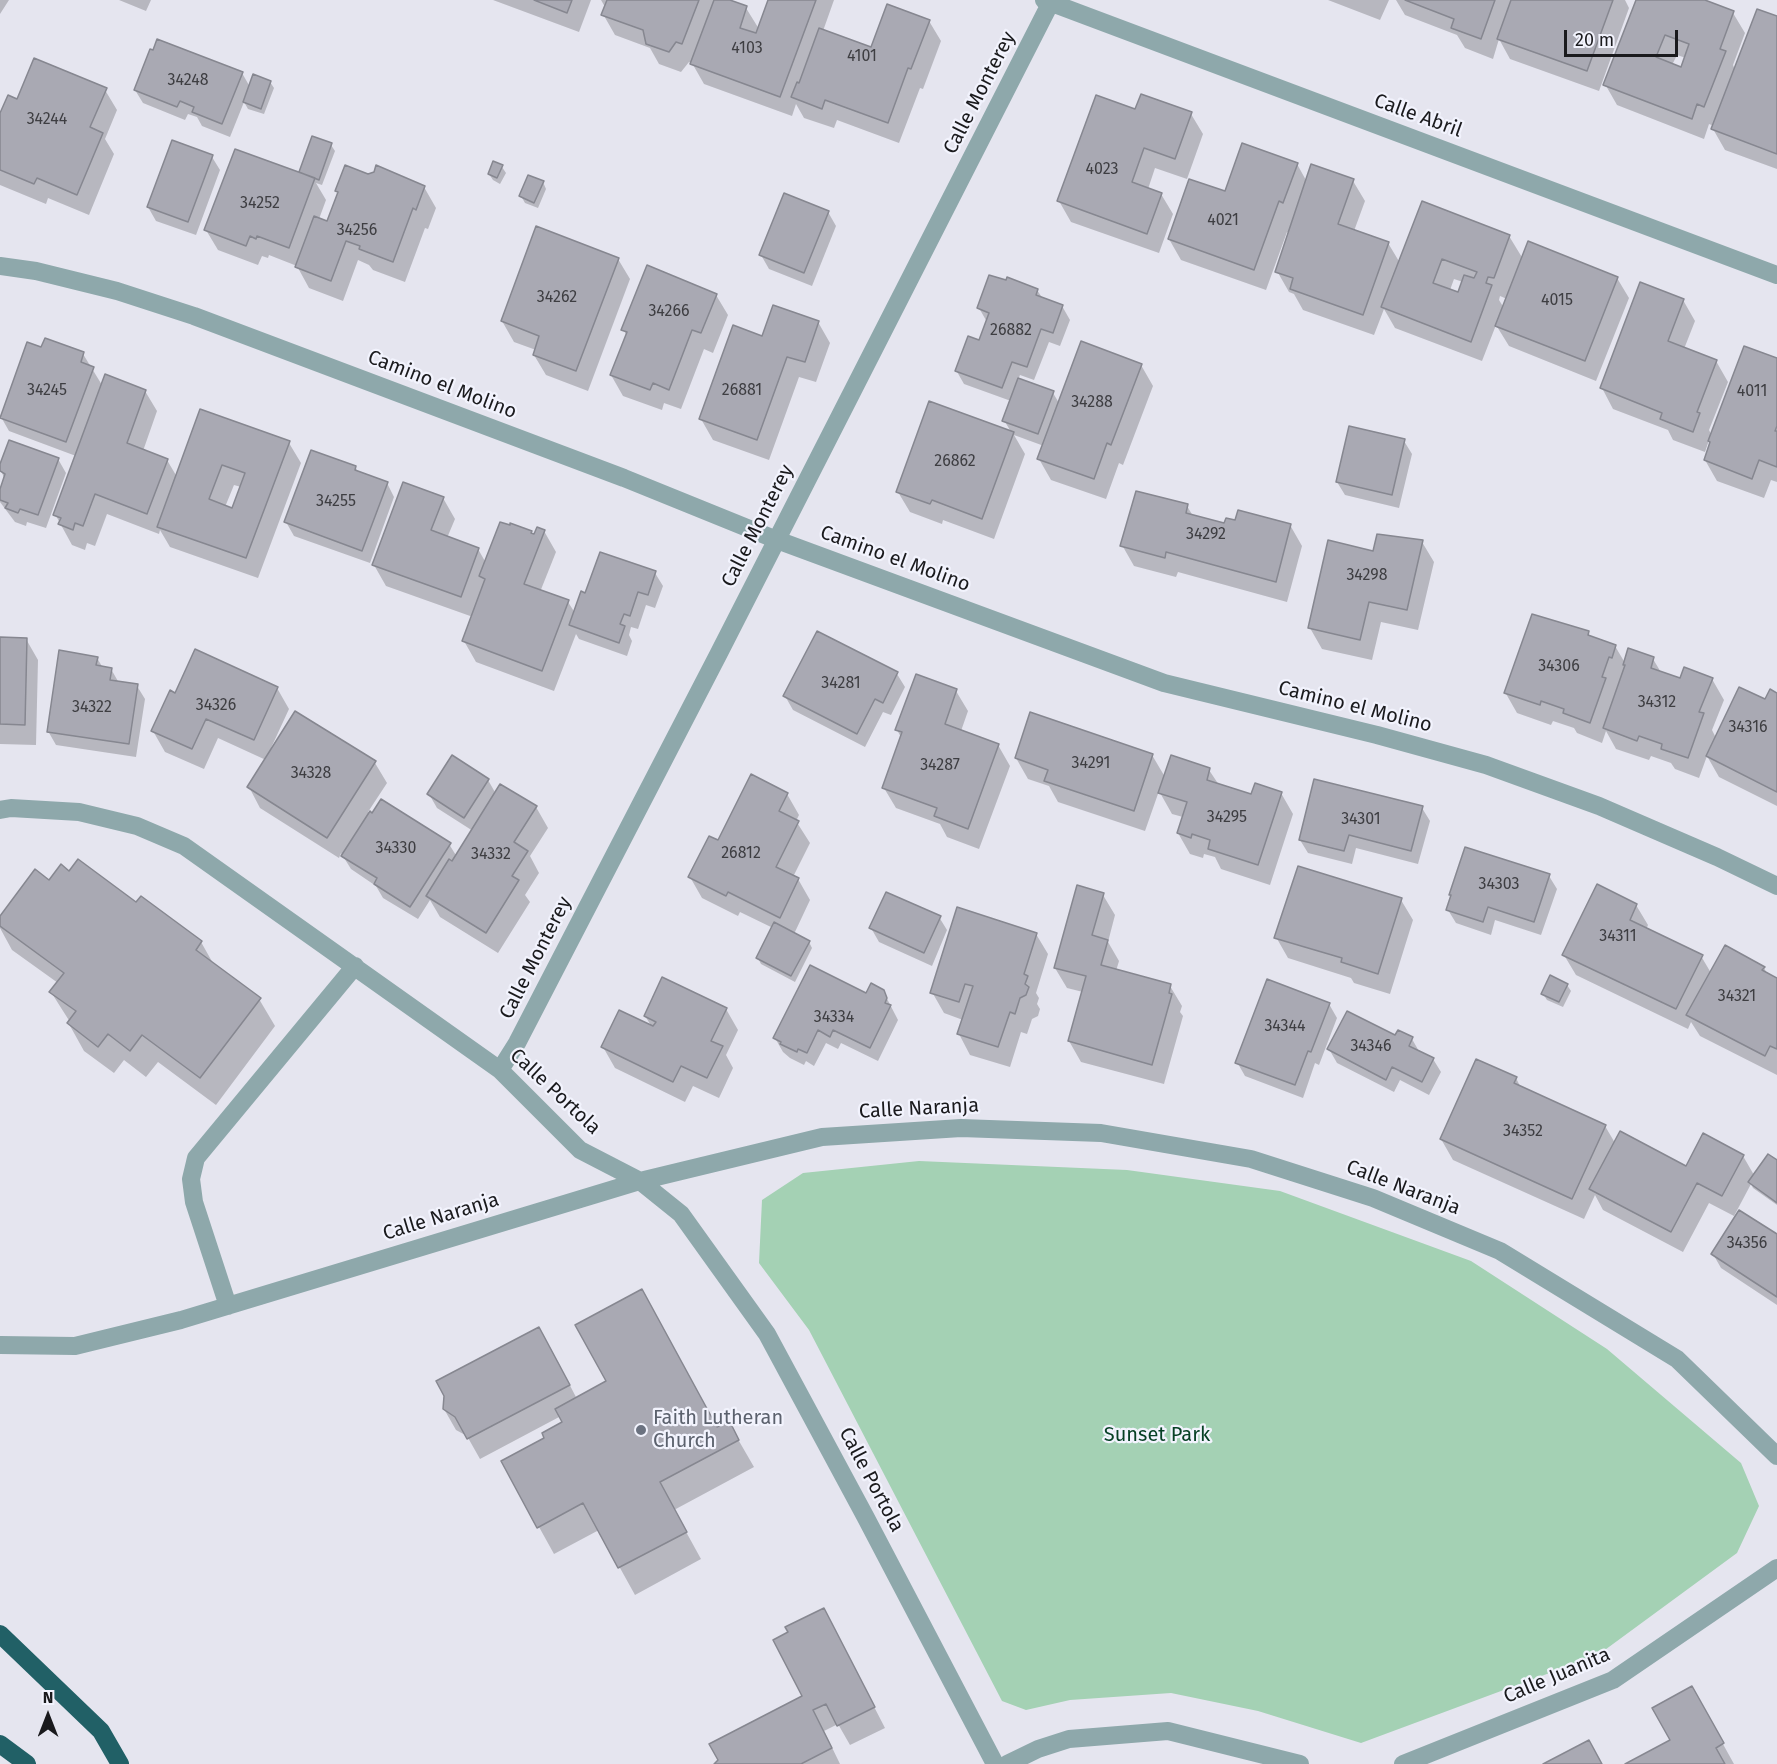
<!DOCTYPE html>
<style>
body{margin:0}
#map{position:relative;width:1777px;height:1764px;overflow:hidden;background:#e5e5ef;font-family:"Fira Sans",sans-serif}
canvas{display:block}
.north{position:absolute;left:18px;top:1686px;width:60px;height:60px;-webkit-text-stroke:4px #f2f3fd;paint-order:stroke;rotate:0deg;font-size:16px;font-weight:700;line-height:24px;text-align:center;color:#1a1a1d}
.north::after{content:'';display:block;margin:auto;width:21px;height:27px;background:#1a1a1d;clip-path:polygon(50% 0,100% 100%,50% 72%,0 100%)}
.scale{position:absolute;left:1564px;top:30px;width:114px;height:27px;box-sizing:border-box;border:3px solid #1a1a1d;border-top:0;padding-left:8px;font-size:18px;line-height:21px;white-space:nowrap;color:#1a1a1d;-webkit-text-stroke:4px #f2f3fd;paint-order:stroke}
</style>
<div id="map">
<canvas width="1777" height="1764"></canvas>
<div class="north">N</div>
<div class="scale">20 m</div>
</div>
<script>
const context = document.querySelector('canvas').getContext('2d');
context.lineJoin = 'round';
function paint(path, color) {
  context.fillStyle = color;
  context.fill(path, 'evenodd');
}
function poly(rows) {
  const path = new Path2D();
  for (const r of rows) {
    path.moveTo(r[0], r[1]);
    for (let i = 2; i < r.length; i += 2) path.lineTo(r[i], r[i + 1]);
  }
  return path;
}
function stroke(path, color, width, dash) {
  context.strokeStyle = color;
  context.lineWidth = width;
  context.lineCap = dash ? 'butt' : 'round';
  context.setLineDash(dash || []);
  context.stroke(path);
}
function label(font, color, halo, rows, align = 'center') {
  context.font = font + ' "Fira Sans",sans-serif';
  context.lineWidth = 4.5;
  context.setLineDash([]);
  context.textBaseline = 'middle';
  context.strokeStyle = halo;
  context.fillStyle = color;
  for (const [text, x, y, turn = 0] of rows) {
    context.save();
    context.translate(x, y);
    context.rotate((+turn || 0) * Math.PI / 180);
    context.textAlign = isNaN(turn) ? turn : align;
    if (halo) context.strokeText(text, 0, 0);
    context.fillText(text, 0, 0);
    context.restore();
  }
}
paint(poly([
 [919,1161,1127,1170,1280,1191,1471,1261,1607,1349,1741,1463,1759,1506,1737,1553,1598,1655,1361,1743,1258,1711,1171,1693,1070,1700,1026,1710,1002,1701,809,1330,759,1263,762,1200,803,1173]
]), '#a4d1b4');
paint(poly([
 [0,0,9,0,0,14],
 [119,0,151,0,146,11],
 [493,0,591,0,579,32],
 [601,0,725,0,746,8,759,29,770,0,834,0,823,31,872,49,929,21,941,41,923,89,920,88,899,143,837,120,834,128,804,118,796,104,792,116,704,84,692,63,689,62,681,72,659,64,650,48,615,35,603,14,605,7],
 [1328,0,1389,0,1380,20],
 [1396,0,1625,0,1629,8,1599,91,1510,59,1499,39,1493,59,1465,48,1457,35,1405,15],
 [1637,0,1701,0,1733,13,1745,33,1733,65,1735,70,1777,18,1777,169,1725,150,1713,129,1714,126,1709,124,1704,139,1617,105,1605,84],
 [1677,55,1686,58,1682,69,1672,65],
 [242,73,250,87,270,82,274,88,264,114,248,109,244,102,230,137,202,126,197,117,188,114,185,120,143,103,135,90],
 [105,90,117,110,105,139,114,154,89,215,48,198,46,204,0,185,0,117,18,100],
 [1136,111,1191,114,1203,134,1187,179,1155,168,1148,189,1161,194,1173,214,1159,253,1071,222,1059,201],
 [313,138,331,145,335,151,322,185,316,183,326,200,319,219,328,223,339,194,337,191,368,175,424,187,436,208,428,229,425,228,405,282,373,270,369,265,358,260,343,301,309,288,297,266,269,255,268,258,262,256,258,265,218,250,206,230,300,174],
 [212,157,220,170,196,235,156,221,148,207],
 [1297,164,1307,182,1353,181,1365,201,1354,231,1388,243,1400,263,1509,236,1523,259,1617,278,1629,298,1596,381,1509,346,1496,325,1482,361,1395,328,1384,309,1374,335,1303,310,1294,294,1289,292,1277,271,1290,233,1287,232,1266,290,1181,260,1169,239,1226,193],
 [1454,279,1463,282,1459,294,1450,290],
 [1500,296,1507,299,1504,308,1499,300],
 [502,167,506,173,500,184,493,180,489,174],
 [543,182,546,189,538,208,525,203,521,196],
 [828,212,836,226,812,286,769,269,761,255],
 [618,259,630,279,588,391,546,375,534,355,536,350,514,342,502,321],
 [1037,290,1043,299,1062,306,1070,320,1060,346,1049,342,1034,380,1020,375,1018,380,1053,393,1059,403,1141,365,1153,386,1123,465,1119,463,1106,499,1051,480,1039,459,1044,446,1014,435,1025,454,994,539,943,520,942,524,910,512,898,492,1011,432,1004,420,1011,401,964,384,956,370,979,342,987,322,979,308],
 [716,295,728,315,713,353,704,349,681,409,664,403,662,410,623,396,611,375,627,336,623,329],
 [1683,300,1695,321,1684,349,1716,361,1728,382,1709,430,1712,436,1777,359,1777,482,1771,480,1764,498,1717,481,1705,460,1712,443,1709,440,1705,452,1673,440,1668,430,1613,409,1602,388],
 [818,322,830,343,816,382,799,377,769,460,713,440,701,419,763,338],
 [42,349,83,354,102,385,145,391,157,411,143,451,167,460,177,477,289,443,301,463,258,578,170,547,160,530,159,534,107,514,95,546,87,543,85,550,72,545,55,514,76,456,9,431,1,417],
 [234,485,241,487,233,510,225,507],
 [1404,441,1412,454,1399,508,1345,495,1337,482],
 [58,459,66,473,46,528,27,522,26,526,15,522,0,502,0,493,5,480,0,468],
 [355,467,358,472,387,483,394,497,370,563,294,536,286,522],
 [443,498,455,519,447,538,478,549,486,563,531,532,534,537,544,531,556,552,540,592,568,602,575,613,586,595,655,573,663,586,655,608,646,605,638,629,631,627,629,635,632,641,627,656,579,639,576,634,554,691,476,662,464,641,473,617,386,586,374,565],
 [1187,506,1193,516,1225,525,1290,525,1302,546,1287,602,1178,572,1176,577,1134,566,1122,545],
 [1422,542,1434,562,1418,630,1381,622,1372,660,1322,649,1310,628,1375,552],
 [1588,633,1590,637,1615,646,1625,663,1653,659,1662,674,1681,680,1712,679,1724,700,1712,730,1716,738,1777,694,1777,806,1719,777,1707,756,1699,778,1675,769,1671,763,1651,756,1649,760,1616,749,1606,731,1602,743,1577,733,1574,728,1553,721,1551,725,1517,713,1505,692],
 [0,638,26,639,38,660,36,745,0,744],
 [97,658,103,668,111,669,119,683,137,686,145,699,136,757,56,745,48,731],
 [897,674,905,687,891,715,883,712,865,747,793,710,785,696],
 [917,676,956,691,968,711,961,731,998,745,1010,766,979,849,947,837,940,824,896,808,884,788,902,739,897,730],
 [277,688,289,709,271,748,375,763,387,783,368,812,372,815,449,844,457,857,473,831,437,808,429,794,488,780,496,794,536,807,548,828,530,856,539,873,525,895,530,902,498,953,440,917,430,900,418,919,383,898,376,886,351,869,341,853,339,858,260,808,249,787,266,760,218,738,204,769,165,752,153,731,176,695],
 [1152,755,1165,777,1209,770,1219,785,1252,796,1281,793,1293,814,1270,885,1221,869,1215,857,1204,854,1203,858,1190,854,1178,833,1183,817,1172,814,1159,791,1145,831,1058,802,1049,786,1028,779,1016,758],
 [787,794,799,815,796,821,810,843,793,877,798,879,810,900,794,934,809,942,812,948,795,982,761,964,758,958,773,928,740,912,738,916,702,898,690,877,718,842],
 [1422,808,1430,821,1418,864,1356,848,1352,864,1308,853,1300,840],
 [70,873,136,904,141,898,201,942,214,965,259,999,275,1026,216,1105,158,1062,146,1077,124,1060,114,1073,84,1051,69,1024,70,1022,51,992,58,983,12,950,0,928,0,918,50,882],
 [1549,876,1557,889,1541,935,1495,920,1491,935,1456,923,1448,910,1452,897,1451,895],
 [1103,895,1115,915,1108,942,1119,961,1116,971,1170,986,1182,1006,1180,1012,1183,1016,1164,1084,1081,1062,1069,1041,1083,992,1067,988,1055,968],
 [1401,900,1413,920,1390,994,1354,983,1351,978,1288,958,1276,937],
 [1636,905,1648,925,1646,930,1701,956,1711,973,1764,968,1768,975,1777,980,1777,1075,1700,1036,1691,1022,1688,1029,1576,975,1564,955],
 [939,917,947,930,932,966,879,942,871,928],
 [1036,934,1048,954,1036,993,1039,998,1037,1004,1040,1009,1038,1016,1032,1019,1027,1034,1021,1032,1010,1067,970,1055,959,1034,963,1020,944,1013,932,992],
 [1567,985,1571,991,1563,1007,1547,1000,1543,994],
 [883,991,898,1020,878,1061,841,1043,838,1049,826,1043,814,1066,806,1061,804,1065,790,1058,783,1052,775,1038,867,995],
 [1329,1004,1337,1018,1319,1065,1315,1063,1303,1098,1245,1076,1237,1062],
 [726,1009,738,1030,726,1055,733,1068,719,1098,693,1086,685,1102,615,1068,603,1047,652,1027,645,1016],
 [1396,1038,1412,1039,1420,1053,1433,1059,1441,1072,1429,1095,1400,1080,1394,1092,1337,1063,1329,1049],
 [1516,1078,1521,1088,1605,1126,1615,1143,1686,1168,1743,1156,1754,1175,1777,1162,1777,1205,1753,1188,1751,1184,1734,1216,1709,1203,1683,1252,1603,1210,1595,1195,1584,1219,1453,1160,1441,1139],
 [1777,1236,1777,1305,1721,1268,1713,1254],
 [551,1349,577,1399,717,1429,728,1422,754,1467,674,1510,701,1559,635,1595,599,1530,554,1554,503,1462,546,1439,564,1422,561,1416,480,1459,467,1436,456,1430,444,1409],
 [835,1631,885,1728,850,1745,838,1724,824,1731,840,1764,716,1764,804,1697],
 [1703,1708,1734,1764,1628,1764,1672,1741]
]), '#0003');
const building = poly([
 [534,0,572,0,567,13,534,0],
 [607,0,699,0,682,44,676,42,669,52,646,44,643,30,601,15,607,0],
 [714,0,730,0,747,6,740,28,756,33,768,0,816,0,780,97,690,64,714,0],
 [1405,0,1495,0,1481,39,1451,28,1454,19,1405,0],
 [1511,0,1613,0,1587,71,1497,39,1511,0],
 [1636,0,1705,0,1734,11,1720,49,1726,51,1704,107,1697,104,1692,119,1603,85,1636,0],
 [1665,35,1689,44,1681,67,1656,57,1665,35],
 [887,4,930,20,911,69,908,68,888,123,825,100,822,109,791,97,797,82,799,83,819,28,871,47,887,4],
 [1757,9,1777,16,1777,154,1711,129,1757,9],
 [157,39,243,72,222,124,192,112,194,107,180,101,177,107,134,90,150,49,153,50,157,39],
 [34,58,107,88,90,127,103,133,77,195,37,178,34,184,0,170,0,113,8,95,17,99,34,58],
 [253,74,271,81,261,109,243,102,253,74],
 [1141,94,1192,112,1175,159,1144,148,1132,182,1162,193,1147,234,1057,201,1096,95,1135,109,1141,94],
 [312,136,332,143,319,180,299,172,312,136],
 [172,140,213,155,188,222,147,207,172,140],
 [1242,143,1298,163,1283,203,1279,201,1254,270,1168,239,1189,179,1225,191,1242,143],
 [235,149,315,178,289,248,257,236,256,239,250,236,246,246,204,230,235,149],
 [493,161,503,165,497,178,488,174,493,161],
 [1311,164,1354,179,1338,224,1389,242,1363,315,1290,289,1293,278,1275,272,1311,164],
 [345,165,368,174,374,172,376,165,425,186,416,210,413,208,393,262,359,249,360,246,346,241,331,281,295,267,314,216,327,221,338,192,335,191,345,165],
 [528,175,544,181,534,203,519,196,528,175],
 [784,193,829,211,804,273,759,255,784,193],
 [1422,201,1510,235,1494,278,1488,277,1486,283,1492,285,1471,342,1381,307,1422,201],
 [1442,259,1477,272,1474,278,1464,275,1458,292,1433,283,1442,259],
 [536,226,619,258,576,371,533,355,539,336,501,321,536,226],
 [1528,241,1618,277,1585,361,1495,326,1528,241],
 [647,265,717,294,701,333,692,330,669,390,653,383,650,390,610,375,627,332,621,330,647,265],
 [989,275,1006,280,1007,277,1038,289,1036,295,1063,305,1053,333,1041,329,1027,367,1012,362,1002,388,955,371,968,336,979,340,989,313,977,308,989,275],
 [1640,282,1684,299,1668,341,1717,360,1697,412,1700,413,1693,432,1660,419,1662,413,1600,388,1640,282],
 [773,305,819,321,805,362,787,357,757,440,699,419,733,325,762,336,773,305],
 [45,338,84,352,81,362,94,367,66,442,0,418,27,342,41,347,45,338],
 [1081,341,1142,364,1111,445,1107,443,1094,479,1037,459,1081,341],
 [1744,346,1777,358,1777,426,1775,431,1777,431,1777,467,1759,460,1752,479,1704,460,1710,442,1708,441,1744,346],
 [105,374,146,390,127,443,168,459,147,514,95,494,83,526,75,523,73,530,58,524,61,518,53,515,105,374],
 [1018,378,1054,391,1038,434,1002,421,1018,378],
 [929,401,1014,432,982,519,932,500,930,504,896,492,929,401],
 [200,409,290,441,246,558,157,527,200,409],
 [222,465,245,473,232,508,209,499,222,465],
 [1349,426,1405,439,1392,495,1336,482,1349,426],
 [9,440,59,458,38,515,20,509,18,513,5,508,8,503,0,500,0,489,5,474,0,471,0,464,9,440],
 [311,450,356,466,355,470,388,482,362,551,284,522,311,450],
 [403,482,444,497,431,530,479,548,461,597,372,565,403,482],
 [1136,491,1188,504,1186,513,1224,523,1226,518,1235,520,1238,510,1291,524,1276,582,1166,552,1165,558,1120,546,1136,491],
 [500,522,510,525,510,523,532,531,531,533,534,534,537,527,545,530,524,584,569,600,542,671,462,641,485,579,479,576,500,522],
 [1377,534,1423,540,1407,610,1369,602,1360,640,1308,628,1328,540,1373,551,1377,534],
 [600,552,656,571,648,595,638,592,630,616,624,614,620,624,625,626,619,643,569,625,581,591,585,593,600,552],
 [1532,614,1589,631,1588,635,1616,645,1612,658,1609,657,1602,677,1606,678,1590,723,1563,713,1564,709,1541,701,1540,705,1504,693,1532,614],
 [817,631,898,672,883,703,875,699,857,734,783,696,817,631],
 [0,637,27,638,25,725,0,724,0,637],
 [1628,648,1654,657,1651,668,1680,678,1684,667,1713,678,1699,712,1704,713,1688,758,1661,749,1662,744,1639,736,1637,741,1603,728,1625,665,1623,665,1628,648],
 [195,649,278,687,254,740,206,719,192,749,151,731,170,690,175,693,195,649],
 [59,650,98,657,96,665,112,668,110,680,138,684,129,744,47,732,59,650],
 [916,674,957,689,945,724,999,744,968,829,934,816,937,808,882,788,902,732,895,730,916,674],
 [1739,687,1765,699,1770,689,1777,693,1777,792,1706,756,1739,687],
 [295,711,376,761,327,838,247,787,295,711],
 [1030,712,1153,754,1134,811,1044,781,1048,770,1015,758,1030,712],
 [452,755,489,779,464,818,427,794,452,755],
 [1171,755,1210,768,1207,780,1251,794,1255,783,1282,792,1258,865,1208,849,1210,840,1192,834,1191,838,1177,833,1187,802,1158,793,1171,755],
 [751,774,788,793,779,811,799,821,776,867,799,878,780,918,728,892,726,896,688,877,709,836,718,840,751,774],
 [1314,779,1423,806,1411,851,1349,835,1344,851,1299,840,1314,779],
 [500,784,537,806,514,842,528,851,512,876,519,880,486,933,426,896,449,859,452,861,500,784],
 [381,799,451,843,410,907,374,884,377,878,341,856,370,811,372,813,381,799],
 [1465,847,1550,874,1534,922,1488,907,1483,922,1446,910,1451,895,1449,895,1465,847],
 [78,859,136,902,141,896,202,941,196,950,261,998,200,1078,142,1035,130,1051,108,1034,98,1047,67,1023,76,1011,49,992,64,973,0,926,0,916,35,869,49,880,61,864,69,871,78,859],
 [1298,866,1402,898,1378,974,1341,962,1342,958,1274,938,1298,866],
 [1597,884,1637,904,1630,920,1703,955,1676,1009,1562,955,1597,884],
 [1077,885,1104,893,1092,935,1108,940,1101,965,1171,984,1169,993,1172,994,1152,1065,1068,1041,1086,976,1054,968,1077,885],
 [886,892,941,916,924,953,869,928,886,892],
 [957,907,1037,933,1024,974,1028,976,1025,984,1029,987,1026,995,1020,998,1015,1014,1010,1012,998,1047,957,1034,973,986,965,984,959,1002,930,993,957,907],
 [774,922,810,941,791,976,756,958,774,922],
 [1725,945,1765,967,1762,970,1777,978,1777,1049,1770,1046,1765,1056,1686,1015,1725,945],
 [810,965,866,993,871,983,884,990,887,998,885,1003,891,1005,870,1048,833,1030,830,1037,818,1030,807,1053,798,1049,797,1052,780,1044,781,1042,773,1038,810,965],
 [1550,975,1568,984,1559,1002,1541,994,1550,975],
 [662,977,727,1008,711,1041,723,1046,707,1078,681,1066,673,1082,601,1047,619,1010,653,1026,656,1022,644,1016,662,977],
 [1267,979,1330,1003,1311,1052,1308,1051,1295,1085,1235,1063,1267,979],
 [1347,1011,1395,1035,1398,1030,1413,1037,1409,1046,1434,1058,1422,1082,1392,1067,1386,1080,1327,1049,1347,1011],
 [1476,1059,1517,1077,1514,1083,1606,1125,1572,1199,1440,1139,1476,1059],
 [1620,1131,1686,1166,1703,1133,1744,1155,1722,1196,1697,1183,1671,1232,1589,1189,1620,1131],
 [1768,1154,1777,1160,1777,1203,1748,1182,1768,1154],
 [1739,1210,1777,1234,1777,1297,1711,1254,1739,1210],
 [642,1289,717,1427,729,1420,739,1440,660,1482,687,1532,618,1568,583,1503,537,1528,501,1461,544,1438,542,1433,562,1422,555,1409,606,1381,575,1325,642,1289],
 [539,1327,570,1385,467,1439,455,1417,443,1409,444,1396,436,1381,539,1327],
 [824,1608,875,1707,837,1726,826,1704,813,1710,832,1748,801,1764,714,1764,718,1760,709,1744,802,1696,773,1640,788,1632,785,1627,824,1608],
 [1692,1686,1724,1743,1716,1748,1725,1764,1625,1764,1670,1740,1652,1708,1692,1686],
 [1589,1740,1602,1764,1543,1764,1589,1740]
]);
paint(building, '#a9a9b3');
stroke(building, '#868790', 1.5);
stroke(poly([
 [1044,0,1777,275],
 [0,266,36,271,117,291,194,316,624,478,777,540,1164,683,1377,735,1486,765,1599,806,1717,857,1777,886],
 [0,810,11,808,79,812,137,826,184,846,500,1070,580,1150,640,1181,681,1214,767,1334,865,1516,995,1764],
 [500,1070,517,1043,718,655,1052,0],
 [228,1306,194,1202,191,1179,196,1158,355,966],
 [0,1345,75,1346,181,1320,640,1181,822,1137,961,1128,1101,1133,1251,1159,1373,1198,1500,1251,1677,1359,1777,1456],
 [1007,1764,1038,1749,1069,1739,1168,1731,1300,1764],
 [1403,1764,1613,1680,1777,1568]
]), '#8ea8ab', 18);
stroke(poly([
 [0,1634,101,1731,120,1764],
 [0,1744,27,1764]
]), '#216066', 18);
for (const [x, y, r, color] of [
 [641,1430,6,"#6b7280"]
]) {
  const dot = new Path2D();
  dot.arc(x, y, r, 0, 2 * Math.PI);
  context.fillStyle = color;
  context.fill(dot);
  stroke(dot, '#f2f3fd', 2);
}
label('16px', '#3e3e42', null, [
 ["4103",747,49],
 ["4101",862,57],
 ["34248",188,81],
 ["34244",47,120],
 ["4023",1102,170],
 ["34252",260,204],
 ["4021",1223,221],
 ["34256",357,231],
 ["34262",557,298],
 ["4015",1557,301],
 ["34266",669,312],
 ["26882",1011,331],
 ["34245",47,391],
 ["26881",742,391],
 ["4011",1752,392],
 ["34288",1092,403],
 ["26862",955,462],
 ["34255",336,502],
 ["34292",1206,535],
 ["34298",1367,576],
 ["34306",1559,667],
 ["34281",841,684],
 ["34312",1657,703],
 ["34326",216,706],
 ["34322",92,708],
 ["34316",1748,728],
 ["34291",1091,764],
 ["34287",940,766],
 ["34328",311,774],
 ["34295",1227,818],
 ["34301",1361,820],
 ["34330",396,849],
 ["26812",741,854],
 ["34332",491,855],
 ["34303",1499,885],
 ["34311",1618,937],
 ["34321",1737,997],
 ["34334",834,1018],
 ["34344",1285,1027],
 ["34346",1371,1047],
 ["34352",1523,1132],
 ["34356",1747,1244]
]);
label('20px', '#1a1a1d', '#f2f3fd', [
 ["Calle Monterey",980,93,-63],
 ["Calle Abril",1418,116,20],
 ["Camino el Molino",442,385,21],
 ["Calle Monterey",758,526,-63],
 ["Camino el Molino",895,559,20],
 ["Camino el Molino",1355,707,14],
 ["Calle Monterey",536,958,-63],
 ["Calle Portola",555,1092,43],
 ["Calle Naranja",919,1109,-3],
 ["Calle Naranja",1403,1188,21],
 ["Calle Naranja",441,1217,-17],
 ["Calle Portola",871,1480,62],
 ["Calle Juanita",1557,1676,-23]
]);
label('20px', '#5b616d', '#f2f3fd', [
 ["Faith Lutheran",653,1418],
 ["Church",653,1441]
], 'left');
label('20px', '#074125', '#f2f3fd', [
 ["Sunset Park",1157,1435]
]);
</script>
